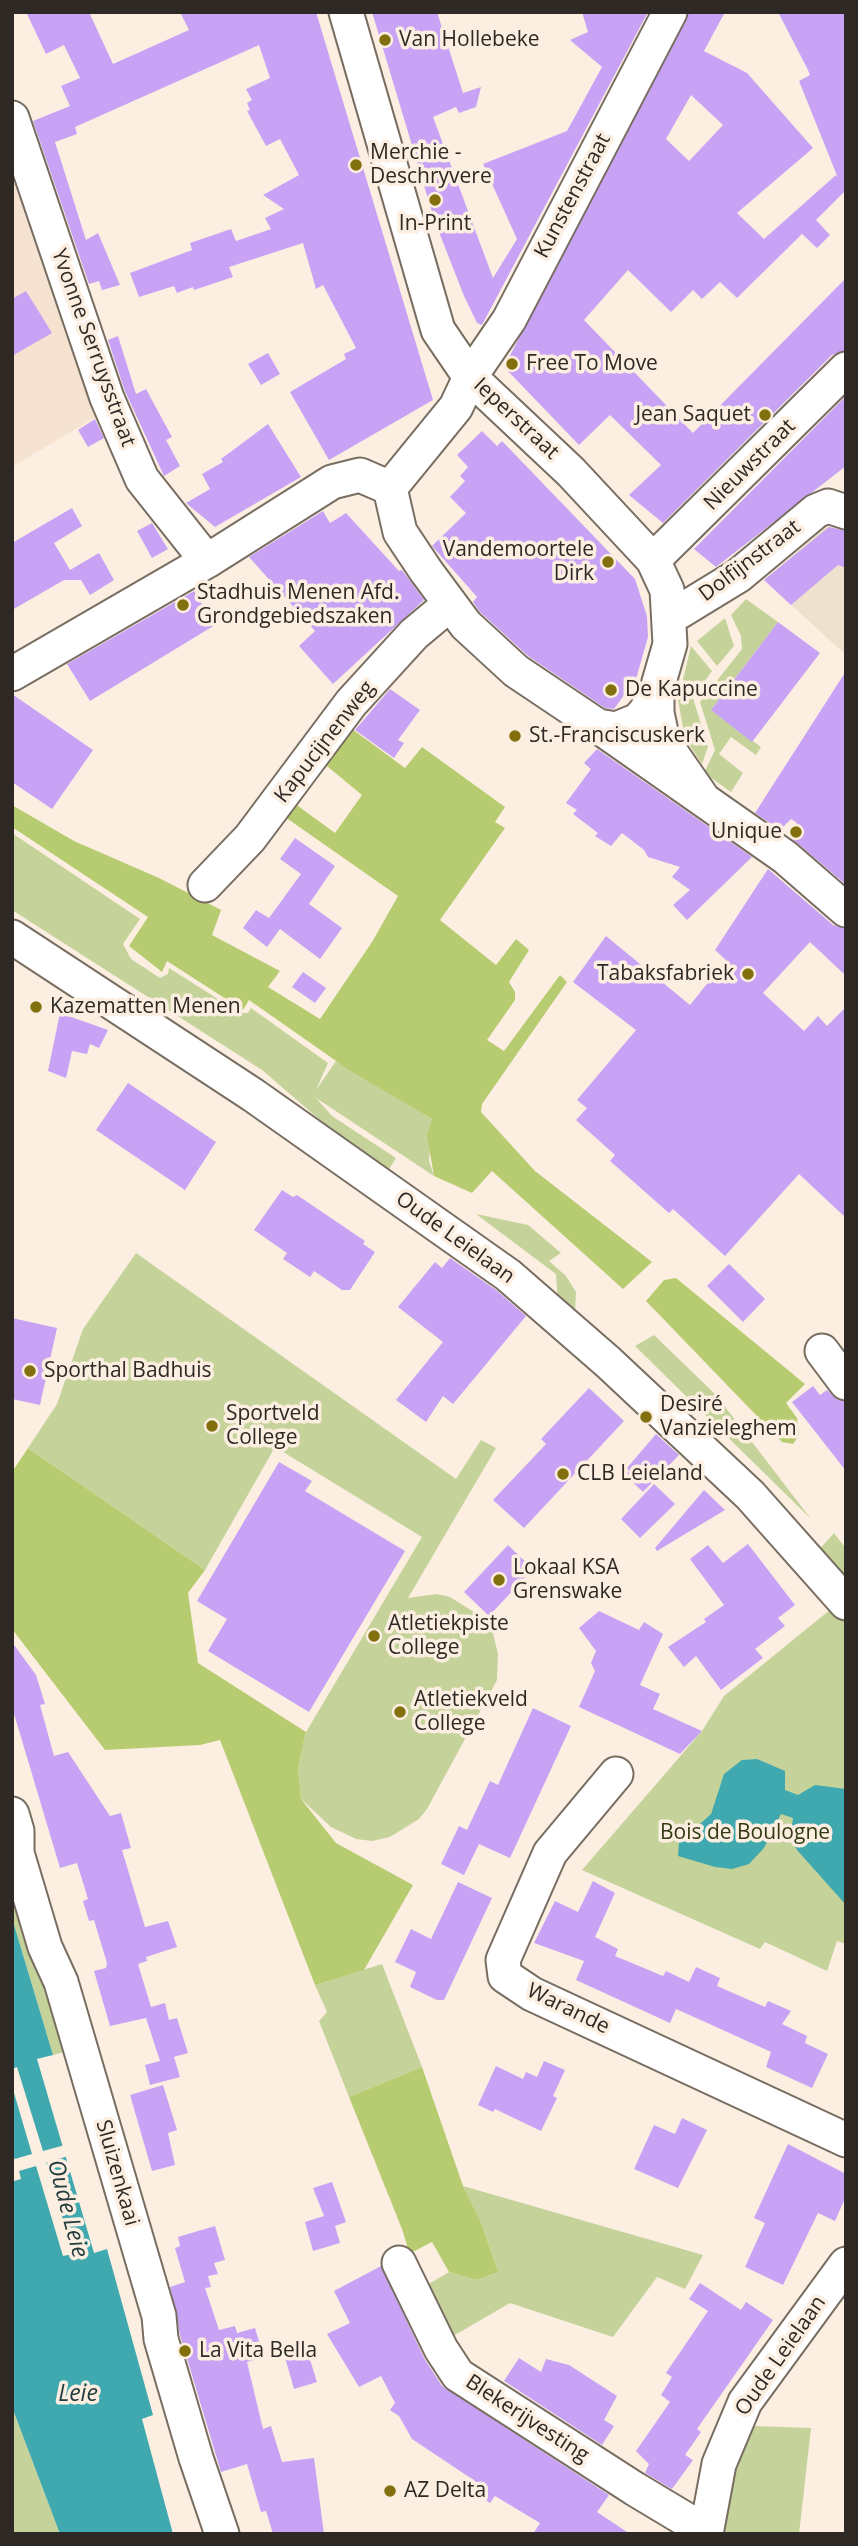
<!DOCTYPE html>
<meta charset="utf-8">
<style>
body{margin:0}
#map{position:relative;width:858px;height:2546px;overflow:hidden;background:#fcefe1;font-family:"Open Sans",sans-serif}
canvas{display:block}
.frame{position:absolute;inset:0;border:14px solid #2e2924;pointer-events:none}
</style>
<div id="map">
<canvas width="858" height="2546"></canvas>
<div class="frame"></div>
</div>
<script>
const context = document.querySelector('canvas').getContext('2d');
context.lineJoin = 'round';
function paint(path, color) {
  context.fillStyle = color;
  context.fill(path, 'evenodd');
}
function poly(rows) {
  const path = new Path2D();
  for (const r of rows) {
    path.moveTo(r[0], r[1]);
    for (let i = 2; i < r.length; i += 2) path.lineTo(r[i], r[i + 1]);
  }
  return path;
}
function stroke(path, color, width, dash) {
  context.strokeStyle = color;
  context.lineWidth = width;
  context.lineCap = dash ? 'butt' : 'round';
  context.setLineDash(dash || []);
  context.stroke(path);
}
function label(font, color, halo, rows, align = 'center') {
  context.font = font + ' "Open Sans",sans-serif';
  context.lineWidth = 7;
  context.setLineDash([]);
  context.textBaseline = 'middle';
  context.strokeStyle = halo;
  context.fillStyle = color;
  for (const [text, x, y, turn = 0] of rows) {
    context.save();
    context.translate(x, y);
    context.rotate((+turn || 0) * Math.PI / 180);
    context.textAlign = isNaN(turn) ? turn : align;
    if (halo) context.strokeText(text, 0, 0);
    context.fillText(text, 0, 0);
    context.restore();
  }
}
paint(poly([
 [12,145,96,417,12,467]
]), '#f5e2d0');
paint(poly([
 [830,523,846,529,846,655,764,580]
]), '#eee1ce');
paint(poly([
 [746,599,778,622,711,710,761,747,756,755,731,737,719,754,743,773,731,792,704,773,715,750,700,702,742,649,741,636,731,615],
 [725,618,734,646,717,666,697,641],
 [691,646,712,671,693,698,708,747,702,764,685,738,678,700],
 [12,833,140,919,123,944,131,959,160,978,168,974,169,968,240,1013,248,1013,251,1008,328,1063,316,1090,336,1061,432,1119,429,1161,434,1176,316,1098,332,1116,396,1158,385,1176,262,1070,12,910],
 [476,1214,528,1225,561,1253,549,1261,566,1276,576,1292,575,1313,558,1304,556,1274],
 [136,1253,456,1479,481,1440,496,1448,408,1598,437,1594,450,1597,482,1617,492,1629,498,1654,497,1680,427,1809,419,1819,390,1837,372,1841,356,1839,331,1827,301,1799,298,1768,306,1732,422,1537,275,1447,205,1570,28,1448,57,1404,83,1329],
 [654,1335,716,1395,811,1519,635,1346],
 [834,1533,846,1549,846,1590,817,1552],
 [836,1605,846,1622,846,1944,837,1941,827,1971,765,1942,760,1949,582,1870,702,1731,724,1696],
 [12,1878,64,2052,53,2055,12,1918],
 [382,1964,422,2067,349,2097,319,2021,327,2012,315,1985],
 [463,2186,703,2255,685,2289,657,2277,613,2337,510,2303,448,2339,422,2288,449,2272,477,2280,498,2272,481,2222],
 [12,2407,60,2534,12,2534],
 [755,2426,811,2428,799,2534,721,2534,731,2482,744,2444]
]), '#c5d39b');
paint(poly([
 [348,726,405,768,422,747,505,807,495,822,505,828,440,920,496,965,516,939,529,950,509,982,515,992,515,1000,487,1040,504,1051,560,975,567,982,482,1104,481,1112,535,1171,652,1262,623,1289,492,1171,472,1193,434,1176,427,1136,432,1119,349,1070,249,1000,243,1010,167,961,162,972,129,946,148,917,12,827,12,805,74,841,159,878,221,910,212,935,280,971,268,987,320,1019,372,942,398,896,285,817,294,803,335,833,362,795,322,762],
 [676,1278,805,1384,786,1403,797,1418,799,1435,793,1444,782,1442,646,1301,664,1280],
 [28,1448,205,1570,188,1593,198,1663,306,1732,298,1768,301,1799,336,1843,413,1885,364,1970,315,1985,220,1740,200,1745,105,1750,12,1629,12,1472],
 [422,2067,463,2186,481,2222,498,2272,477,2280,449,2272,432,2242,405,2256,407,2245,402,2229,349,2097]
]), '#b7cc70');
paint(poly([
 [757,1759,785,1771,785,1790,798,1795,815,1785,846,1789,846,1905,797,1850,790,1838,793,1818,781,1814,764,1848,749,1864,732,1869,715,1867,678,1856,679,1843,711,1814,724,1774,742,1760],
 [12,1918,53,2055,37,2059,94,2253,107,2249,153,2415,142,2419,173,2534,60,2534,12,2407]
]), '#3fa9af');
paint(poly([
 [17,2067,43,2151,65,2145,68,2156,46,2163,73,2254,63,2256,36,2166,19,2171,21,2179,14,2181,12,2174,12,2155,15,2159,32,2154,12,2086,12,2069]
]), '#fcefe1');
paint(poly([
 [26,12,89,12,113,64,189,30,180,12,316,12,433,400,329,460,290,392,346,359,344,354,356,348,323,285,316,289,303,243,229,267,233,277,194,290,193,287,177,293,174,286,139,297,130,273,192,250,190,243,231,229,236,241,271,229,265,218,284,209,263,195,299,175,280,139,266,146,247,111,250,110,247,103,252,100,246,89,270,78,259,45,75,127,77,134,55,142,86,240,98,233,120,285,102,290,99,281,89,284,33,121,70,106,61,86,80,78,64,45,46,54],
 [372,12,437,12,463,93,481,87,476,107,459,113,456,107,433,117,493,278,517,239,483,164,567,131,602,67,570,40,588,32,582,12,648,12,482,325,477,323,464,296,435,222],
 [689,12,725,12,704,51,747,73,813,148,737,213,764,239,836,175,838,178,799,81,810,75,807,68,778,12,846,12,846,194,844,192,816,220,830,235,817,248,802,234,737,298,720,282,702,299,693,290,671,312,628,270,584,320,693,433,846,278,846,350,832,355,663,523,629,495,661,465,610,415,579,445,504,367],
 [691,95,723,125,689,161,666,139],
 [26,291,52,333,12,356,12,299],
 [118,336,136,394,146,389,172,437,166,440,180,466,164,476,125,391,108,340],
 [268,353,280,374,261,385,248,364],
 [846,396,846,466,716,567,694,549],
 [95,419,104,438,88,447,78,430],
 [268,424,301,477,215,527,186,503,210,489,202,474,223,462,221,459],
 [482,431,497,446,502,441,635,579,647,616,648,637,636,679,614,709,605,708,528,656,480,612,473,602,477,597,432,546,466,513,450,497,465,481,460,476,468,467,457,455],
 [72,508,82,526,54,543,70,570,99,553,114,580,90,595,81,580,64,580,12,610,12,543],
 [323,511,330,523,346,513,399,571,402,570,424,600,333,684,299,646,315,631,249,557],
 [152,523,168,549,152,558,137,531],
 [829,527,846,531,846,568,838,565,791,605,764,580],
 [194,591,215,625,90,701,67,664],
 [778,622,820,653,752,742,711,710],
 [846,671,846,881,844,883,789,836,797,823,791,819,780,830,755,813],
 [390,689,420,710,398,740,404,743,394,758,355,730],
 [12,694,93,750,52,809,12,782],
 [597,749,752,857,687,920,673,905,690,890,672,877,680,867,648,857,644,850,622,833,611,846,595,836,598,833,573,814,577,810,566,803,591,769,584,763],
 [295,838,335,866,309,904,342,928,320,959,280,929,267,947,243,928,256,910,269,918,301,874,280,859],
 [768,869,833,925,846,929,846,976,810,942,763,993,804,1031,818,1016,827,1026,846,1007,846,1218,799,1174,725,1256,673,1209,669,1213,610,1161,615,1155,576,1120,587,1108,577,1100,636,1030,573,982,606,936,690,1005,726,960,715,950],
 [303,972,326,988,315,1003,292,987],
 [60,1013,108,1030,99,1048,90,1044,87,1054,72,1051,66,1078,48,1071],
 [128,1083,216,1142,185,1190,96,1130],
 [282,1190,293,1197,297,1195,365,1241,363,1244,375,1252,350,1290,342,1290,314,1271,310,1277,283,1259,287,1253,254,1230],
 [450,1258,496,1290,526,1316,453,1404,443,1396,426,1422,396,1400,443,1342,398,1307,435,1262,442,1268],
 [729,1264,765,1299,743,1322,707,1286],
 [12,1318,57,1328,40,1405,12,1399],
 [813,1386,820,1395,827,1390,838,1400,846,1402,846,1471,792,1402],
 [589,1388,624,1421,524,1528,493,1500,546,1444,541,1439],
 [656,1434,679,1455,643,1492,625,1475,629,1471,627,1468],
 [279,1462,312,1481,305,1491,405,1551,309,1712,208,1651,227,1619,197,1601],
 [654,1484,675,1504,640,1538,621,1519],
 [704,1490,725,1510,657,1551,655,1548],
 [748,1544,795,1605,778,1618,785,1626,755,1649,763,1658,721,1690,696,1656,684,1667,668,1647,706,1622,704,1619,724,1605,690,1559,708,1545,723,1563],
 [508,1545,533,1569,489,1616,464,1592],
 [599,1611,639,1630,644,1622,663,1634,640,1685,660,1694,653,1709,702,1731,680,1754,579,1707,595,1671,591,1663,596,1651,579,1628],
 [12,1642,36,1675,45,1704,40,1705,54,1756,68,1752,110,1816,121,1813,131,1848,122,1850,145,1927,168,1921,177,1947,146,1957,147,1961,138,1964,151,2007,165,2003,169,2020,177,2018,188,2053,170,2058,174,2057,180,2077,150,2085,145,2065,160,2061,146,2018,110,2026,94,1971,106,1968,107,1963,94,1920,89,1921,83,1901,88,1899,77,1863,60,1868,12,1707],
 [533,1708,571,1726,510,1858,479,1844,464,1875,441,1864,459,1826,467,1830,490,1781,498,1785],
 [593,1881,615,1893,595,1937,618,1949,615,1956,663,1976,666,1971,689,1982,696,1967,720,1978,717,1986,765,2007,768,2001,791,2011,782,2024,807,2036,805,2043,828,2054,812,2088,766,2067,771,2052,703,2021,676,2009,670,2023,576,1980,584,1961,534,1943,555,1901,578,1912],
 [458,1882,492,1898,444,2000,437,2000,410,1987,416,1972,395,1962,411,1929,431,1939],
 [544,2061,565,2070,553,2096,557,2098,541,2131,495,2109,493,2112,478,2105,496,2066,523,2079,526,2072,537,2077],
 [163,2085,177,2130,168,2133,175,2165,152,2171,130,2095],
 [682,2118,707,2130,678,2188,634,2169,654,2125,675,2134],
 [788,2144,846,2174,846,2196,835,2221,818,2213,783,2285,745,2267,765,2223,754,2218],
 [332,2182,346,2222,335,2226,340,2243,313,2251,305,2222,324,2216,313,2188],
 [215,2226,225,2260,214,2263,218,2274,208,2276,211,2287,205,2288,219,2330,235,2326,237,2333,255,2328,264,2357,247,2362,263,2429,271,2426,282,2462,314,2458,324,2534,273,2534,266,2511,261,2512,247,2464,221,2472,180,2335,170,2287,185,2282,175,2248,180,2246,178,2237],
 [381,2266,424,2358,442,2386,609,2495,597,2512,630,2534,533,2534,540,2523,495,2496,490,2503,475,2493,481,2485,412,2439,399,2416,390,2410,395,2403,381,2376,359,2387,327,2334,350,2323,334,2291],
 [700,2283,741,2310,746,2302,773,2320,697,2429,701,2432,685,2455,693,2460,672,2489,645,2473,649,2464,636,2451,670,2402,661,2395,672,2377,666,2373,708,2311,689,2299],
 [306,2347,317,2382,294,2389,284,2354],
 [519,2358,541,2372,546,2359,569,2365,617,2396,604,2420,614,2426,602,2445,504,2381]
]), '#c8a3f5');
const minor = poly([
 [346,12,438,330,470,377,571,472,653,560,667,590,670,644,657,689,657,713,663,741,701,796],
 [12,118,107,398,142,479,207,561],
 [390,488,456,407,470,377,509,320,670,12],
 [653,560,846,369],
 [671,613,679,612,738,576,816,511,828,506,846,512],
 [12,674,207,561,332,482,360,475,390,488,400,532,426,571,466,625,516,671,598,726,616,729,638,720,646,711,657,689],
 [598,726,785,857,846,910],
 [205,885,250,838,351,703,414,634,450,604],
 [12,937,253,1095,508,1275,608,1362,750,1495,846,1603],
 [822,1351,846,1383],
 [616,1774,550,1853,503,1960,505,1976,532,1994,846,2140],
 [12,1814,17,1831,17,1853,45,1947,61,1982,159,2316,161,2339,196,2458,222,2534],
 [399,2263,441,2349,458,2375,635,2489,690,2522,705,2526],
 [706,2534,719,2464,745,2402,846,2264]
]);
stroke(minor, '#786d61', 37);
stroke(minor, '#fff', 33);
for (const [x, y, r, color] of [
 [385,40,7,"#826f0d"],
 [356,165,7,"#826f0d"],
 [435,200,7,"#826f0d"],
 [512,364,7,"#826f0d"],
 [765,415,7,"#826f0d"],
 [608,562,7,"#826f0d"],
 [183,605,7,"#826f0d"],
 [611,690,7,"#826f0d"],
 [515,736,7,"#826f0d"],
 [796,832,7,"#826f0d"],
 [748,974,7,"#826f0d"],
 [36,1007,7,"#826f0d"],
 [30,1371,7,"#826f0d"],
 [646,1417,7,"#826f0d"],
 [212,1426,7,"#826f0d"],
 [563,1474,7,"#826f0d"],
 [499,1580,7,"#826f0d"],
 [374,1636,7,"#826f0d"],
 [400,1712,7,"#826f0d"],
 [185,2351,7,"#826f0d"],
 [390,2491,7,"#826f0d"]
]) {
  const dot = new Path2D();
  dot.arc(x, y, r, 0, 2 * Math.PI);
  context.fillStyle = color;
  context.fill(dot);
  stroke(dot, '#fcefe1', 2.5);
}
label('21px', '#2e2924', '#fcefe1', [
 ["Van Hollebeke",399,40],
 ["Merchie -",370,153],
 ["Deschryvere",370,177],
 ["In-Print",435,224,"center"],
 ["Free To Move",526,364],
 ["Jean Saquet",751,415,"right"],
 ["Vandemoortele",594,550,"right"],
 ["Dirk",594,574,"right"],
 ["Stadhuis Menen Afd.",197,593],
 ["Grondgebiedszaken",197,617],
 ["De Kapuccine",625,690],
 ["St.-Franciscuskerk",529,736],
 ["Unique",782,832,"right"],
 ["Tabaksfabriek",734,974,"right"],
 ["Kazematten Menen",50,1007],
 ["Sporthal Badhuis",44,1371],
 ["Desiré",660,1405],
 ["Vanzieleghem",660,1429],
 ["Sportveld",226,1414],
 ["College",226,1438],
 ["CLB Leieland",577,1474],
 ["Lokaal KSA",513,1568],
 ["Grenswake",513,1592],
 ["Atletiekpiste",388,1624],
 ["College",388,1648],
 ["Atletiekveld",414,1700],
 ["College",414,1724],
 ["La Vita Bella",199,2351],
 ["AZ Delta",404,2491]
], 'left');
label('21px', '#2e2924', '#fcefe1', [
 ["Kunstenstraat",573,196,-62],
 ["Yvonne Serruysstraat",93,348,70],
 ["Ieperstraat",516,419,43],
 ["Nieuwstraat",750,465,-45],
 ["Dolfijnstraat",750,561,-37],
 ["Kapucijnenweg",325,742,-52],
 ["Oude Leielaan",455,1238,36],
 ["Warande",568,2009,26],
 ["Sluizenkaai",117,2173,74],
 ["Oude Leielaan",781,2356,-55],
 ["Blekerijvesting",527,2419,33]
]);
label('21px', '#323a13', '#fcefe1', [
 ["Bois de Boulogne",745,1833]
]);
label('italic 23px', '#243c3e', '#fcefe1', [
 ["Oude Leie",67,2209,75],
 ["Leie",78,2394]
]);
</script>
